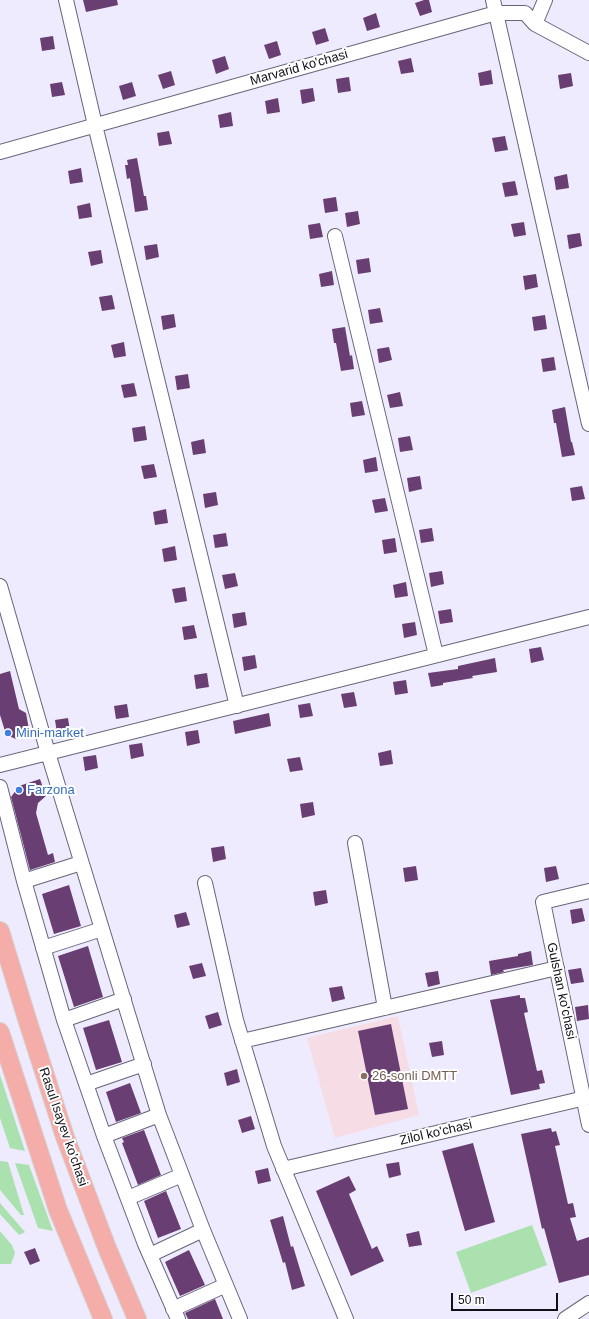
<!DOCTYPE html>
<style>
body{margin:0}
#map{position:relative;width:589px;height:1319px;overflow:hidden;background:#efebfe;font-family:Helvetica,sans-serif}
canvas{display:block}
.scale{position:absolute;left:451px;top:1293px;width:107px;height:18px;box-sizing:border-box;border:2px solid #110f17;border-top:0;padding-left:5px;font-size:12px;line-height:14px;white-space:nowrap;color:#110f17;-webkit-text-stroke:3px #fff;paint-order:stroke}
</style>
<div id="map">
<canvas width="589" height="1319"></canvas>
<div class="scale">50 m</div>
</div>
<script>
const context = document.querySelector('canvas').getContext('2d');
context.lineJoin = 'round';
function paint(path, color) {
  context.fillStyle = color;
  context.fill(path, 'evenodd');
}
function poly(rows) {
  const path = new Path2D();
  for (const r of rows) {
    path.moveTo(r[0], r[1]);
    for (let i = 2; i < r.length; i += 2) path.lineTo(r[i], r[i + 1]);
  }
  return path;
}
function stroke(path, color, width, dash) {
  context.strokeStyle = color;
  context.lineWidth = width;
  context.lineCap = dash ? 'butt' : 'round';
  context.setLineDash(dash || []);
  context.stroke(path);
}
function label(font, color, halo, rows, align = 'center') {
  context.font = font + ' Helvetica,sans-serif';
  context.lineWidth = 4;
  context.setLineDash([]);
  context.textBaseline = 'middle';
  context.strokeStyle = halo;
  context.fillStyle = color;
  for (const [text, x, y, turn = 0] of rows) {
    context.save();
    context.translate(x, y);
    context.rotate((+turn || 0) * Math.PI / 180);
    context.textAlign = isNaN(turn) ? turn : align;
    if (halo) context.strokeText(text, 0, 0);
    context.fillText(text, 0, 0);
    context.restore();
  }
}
paint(poly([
 [398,1016,419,1115,335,1138,307,1038]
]), '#f6dce5');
paint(poly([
 [0,1075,25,1151,10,1148,0,1118],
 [0,1161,8,1162,24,1215,21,1215,0,1190],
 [15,1163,29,1165,53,1231,38,1228],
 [0,1203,25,1232,19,1235,0,1214],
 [532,1225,547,1265,471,1293,456,1252],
 [0,1231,12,1245,15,1253,11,1264,0,1264]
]), '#aae1af');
paint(poly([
 [83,0,117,0,118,5,86,12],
 [424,0,429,0,432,12,420,16,415,3],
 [376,13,380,27,367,31,363,18],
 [325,28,329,41,316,45,312,32],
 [53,36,55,49,42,51,40,38],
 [277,41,281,55,269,59,264,45],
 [225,56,229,69,216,74,212,60],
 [411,58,414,72,401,74,398,61],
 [491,70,493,84,480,86,478,73],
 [171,71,175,85,163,89,158,75],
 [571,73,573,86,560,89,558,75],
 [349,77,351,91,338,93,336,79],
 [62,82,65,95,52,97,50,84],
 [132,82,136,96,123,100,119,86],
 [313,88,315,101,302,104,300,90],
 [278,98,280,112,267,114,265,101],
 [231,112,233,126,220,128,218,115],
 [169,131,172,144,159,146,157,133],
 [505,136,508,150,495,152,492,138],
 [137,158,144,196,146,196,148,210,135,212,130,178,127,179,125,165,128,165,127,160],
 [81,168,83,182,70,184,68,171],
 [567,174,569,188,556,190,554,177],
 [515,181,518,195,505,197,502,183],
 [336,197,338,211,325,213,323,199],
 [90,203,92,217,79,219,77,206],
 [358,211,360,224,347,227,345,213],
 [524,222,526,235,514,237,511,224],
 [320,223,323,237,310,239,308,225],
 [580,233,582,246,569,249,567,235],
 [157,244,159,257,146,260,144,246],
 [101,250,103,263,91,266,88,252],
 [369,258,371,272,358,274,356,260],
 [332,271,334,285,321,287,319,274],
 [536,274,538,287,525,290,523,276],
 [112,295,115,309,102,311,99,297],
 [380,308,383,322,370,324,368,310],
 [174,314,176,327,163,330,161,316],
 [545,315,547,329,534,331,532,317],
 [345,327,350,356,352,355,354,369,341,371,336,343,334,343,332,329],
 [124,342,126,356,114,358,111,345],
 [389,347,392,360,379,363,377,349],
 [554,357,556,370,543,372,541,359],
 [188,374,190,388,177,390,175,376],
 [134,383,137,396,124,398,121,385],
 [400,392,403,406,390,408,387,395],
 [362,401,365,415,352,417,350,403],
 [565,407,571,442,572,442,575,455,562,457,556,423,554,423,552,410],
 [145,426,147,440,134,442,132,428],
 [410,436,413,450,400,452,398,438],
 [204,439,206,453,193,455,191,442],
 [376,457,378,471,365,473,363,460],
 [154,464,157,477,144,479,141,466],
 [420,476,422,489,409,492,407,478],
 [582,486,585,499,572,501,570,488],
 [216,492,218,505,205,508,203,494],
 [385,498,388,511,375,513,372,500],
 [166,509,168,523,155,525,153,512],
 [432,528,434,541,421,543,419,530],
 [226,533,228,546,215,548,213,535],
 [395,538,397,552,384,554,382,540],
 [175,546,177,560,164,562,162,549],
 [442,571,444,584,431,587,429,573],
 [235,573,238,586,225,589,222,575],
 [406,582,408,596,395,598,393,585],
 [185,587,187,601,175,603,172,589],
 [451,609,453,622,440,624,438,611],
 [245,612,247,625,234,628,232,614],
 [415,622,417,635,404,638,402,624],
 [194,625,197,638,184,640,182,627],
 [541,647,544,660,531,663,529,649],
 [255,655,257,668,244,671,242,657],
 [495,658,497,672,472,676,473,678,443,683,443,685,431,687,428,673,458,669,458,666],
 [10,671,19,709,26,713,30,735,16,739,9,736,5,731,0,715,0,674],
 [207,673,209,687,196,689,194,675],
 [406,680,408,693,395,695,393,682],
 [354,692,357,706,344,708,341,694],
 [310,703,313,716,300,718,298,705],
 [127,704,129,717,116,719,114,706],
 [269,713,271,726,235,734,233,721],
 [68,718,70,731,57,733,55,720],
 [198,730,200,743,187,746,185,732],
 [142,743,144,756,131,759,129,745],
 [391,750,393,764,380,766,378,753],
 [96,755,98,768,85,771,83,757],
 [300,757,303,770,290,772,287,759],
 [40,779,46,796,38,803,36,813,48,855,53,853,55,862,30,870,11,797,19,786],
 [313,802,315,815,302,818,300,804],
 [224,846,226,859,213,862,211,848],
 [416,866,418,880,405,882,403,868],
 [556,866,559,879,546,882,544,868],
 [69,885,81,926,54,934,42,894],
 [326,890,328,903,315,906,313,892],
 [582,908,585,921,572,924,570,910],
 [186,912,190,925,177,928,174,915],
 [88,946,103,997,74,1007,58,956],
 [531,951,533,965,503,970,504,972,491,975,489,961,518,956,518,954],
 [202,963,206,976,193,979,189,966],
 [581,968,584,982,571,984,568,970],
 [438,971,440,984,428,987,425,973],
 [342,986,345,999,332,1002,329,988],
 [520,995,520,998,525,998,528,1012,524,1013,537,1071,542,1070,545,1083,539,1084,540,1089,511,1095,490,1000],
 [588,1005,589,1019,577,1021,575,1007],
 [218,1012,222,1025,209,1029,205,1016],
 [109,1020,122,1062,96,1070,83,1028],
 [391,1024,408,1109,375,1115,358,1031],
 [442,1041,444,1055,432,1057,429,1043],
 [237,1069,240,1082,227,1086,224,1073],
 [130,1083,141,1113,116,1122,106,1092],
 [251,1116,255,1129,242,1133,238,1120],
 [551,1128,552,1132,556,1131,560,1145,555,1146,568,1204,573,1203,576,1217,570,1218,577,1241,589,1237,589,1275,559,1283,544,1228,542,1229,521,1134],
 [144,1130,161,1175,138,1185,122,1143,124,1142,122,1138],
 [473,1143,495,1222,465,1231,442,1151],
 [399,1162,401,1175,389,1178,386,1164],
 [268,1168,271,1181,258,1184,255,1171],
 [349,1176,356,1190,349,1194,372,1249,377,1246,384,1261,351,1276,316,1191],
 [166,1191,181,1229,158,1238,144,1201],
 [283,1216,291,1247,293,1246,305,1286,292,1290,285,1262,283,1263,270,1220],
 [419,1231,422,1245,409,1247,406,1234],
 [35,1248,40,1261,30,1265,24,1252],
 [189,1250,205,1285,180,1296,165,1262],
 [215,1299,223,1319,188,1319,185,1313]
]), '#693e72');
const minor = poly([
 [66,0,95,125,237,706],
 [493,0,589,424],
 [535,24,545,0],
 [0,152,496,13,525,13,535,24,589,53],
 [335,236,436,655],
 [0,586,48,753,159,1115,203,1230,240,1319],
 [0,765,589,617],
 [0,787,24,881,64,1020,104,1136,145,1244,178,1319],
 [355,843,385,1008],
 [24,881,81,863],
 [205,883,236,1020,274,1146,346,1319],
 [589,891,543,902,589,1125],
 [43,948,102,929],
 [64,1020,124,999],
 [242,1041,557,968],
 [86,1084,144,1064],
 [104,1136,159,1115],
 [283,1169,589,1097],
 [128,1198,182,1175],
 [150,1255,203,1230],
 [173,1309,226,1285],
 [565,1319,589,1303]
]);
const major = poly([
 [0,931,27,1019,65,1137,107,1248,137,1319],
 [0,1032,58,1210,103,1319]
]);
stroke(minor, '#686478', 16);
stroke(major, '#d4d4d5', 20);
stroke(minor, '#fff', 14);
stroke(major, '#f4ada9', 18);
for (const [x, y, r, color] of [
 [8,733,4,"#3f7fe0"],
 [19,790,4,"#3f7fe0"],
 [364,1076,4,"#8d6e63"]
]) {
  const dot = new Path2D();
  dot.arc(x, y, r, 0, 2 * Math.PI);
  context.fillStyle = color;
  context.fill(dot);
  stroke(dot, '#fff', 1.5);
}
label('13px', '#110f17', '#fff', [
 ["Marvarid ko'chasi",299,68,-16],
 ["Gulshan ko'chasi",561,991,78],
 ["Rasul Isayev ko'chasi",63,1127,71],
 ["Zilol ko'chasi",436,1133,-13]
]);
label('13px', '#366cbe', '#fff', [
 ["Mini-market",16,733],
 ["Farzona",27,790]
], 'left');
label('13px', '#785e54', '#fff', [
 ["26-sonli DMTT",372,1076]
], 'left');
</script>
